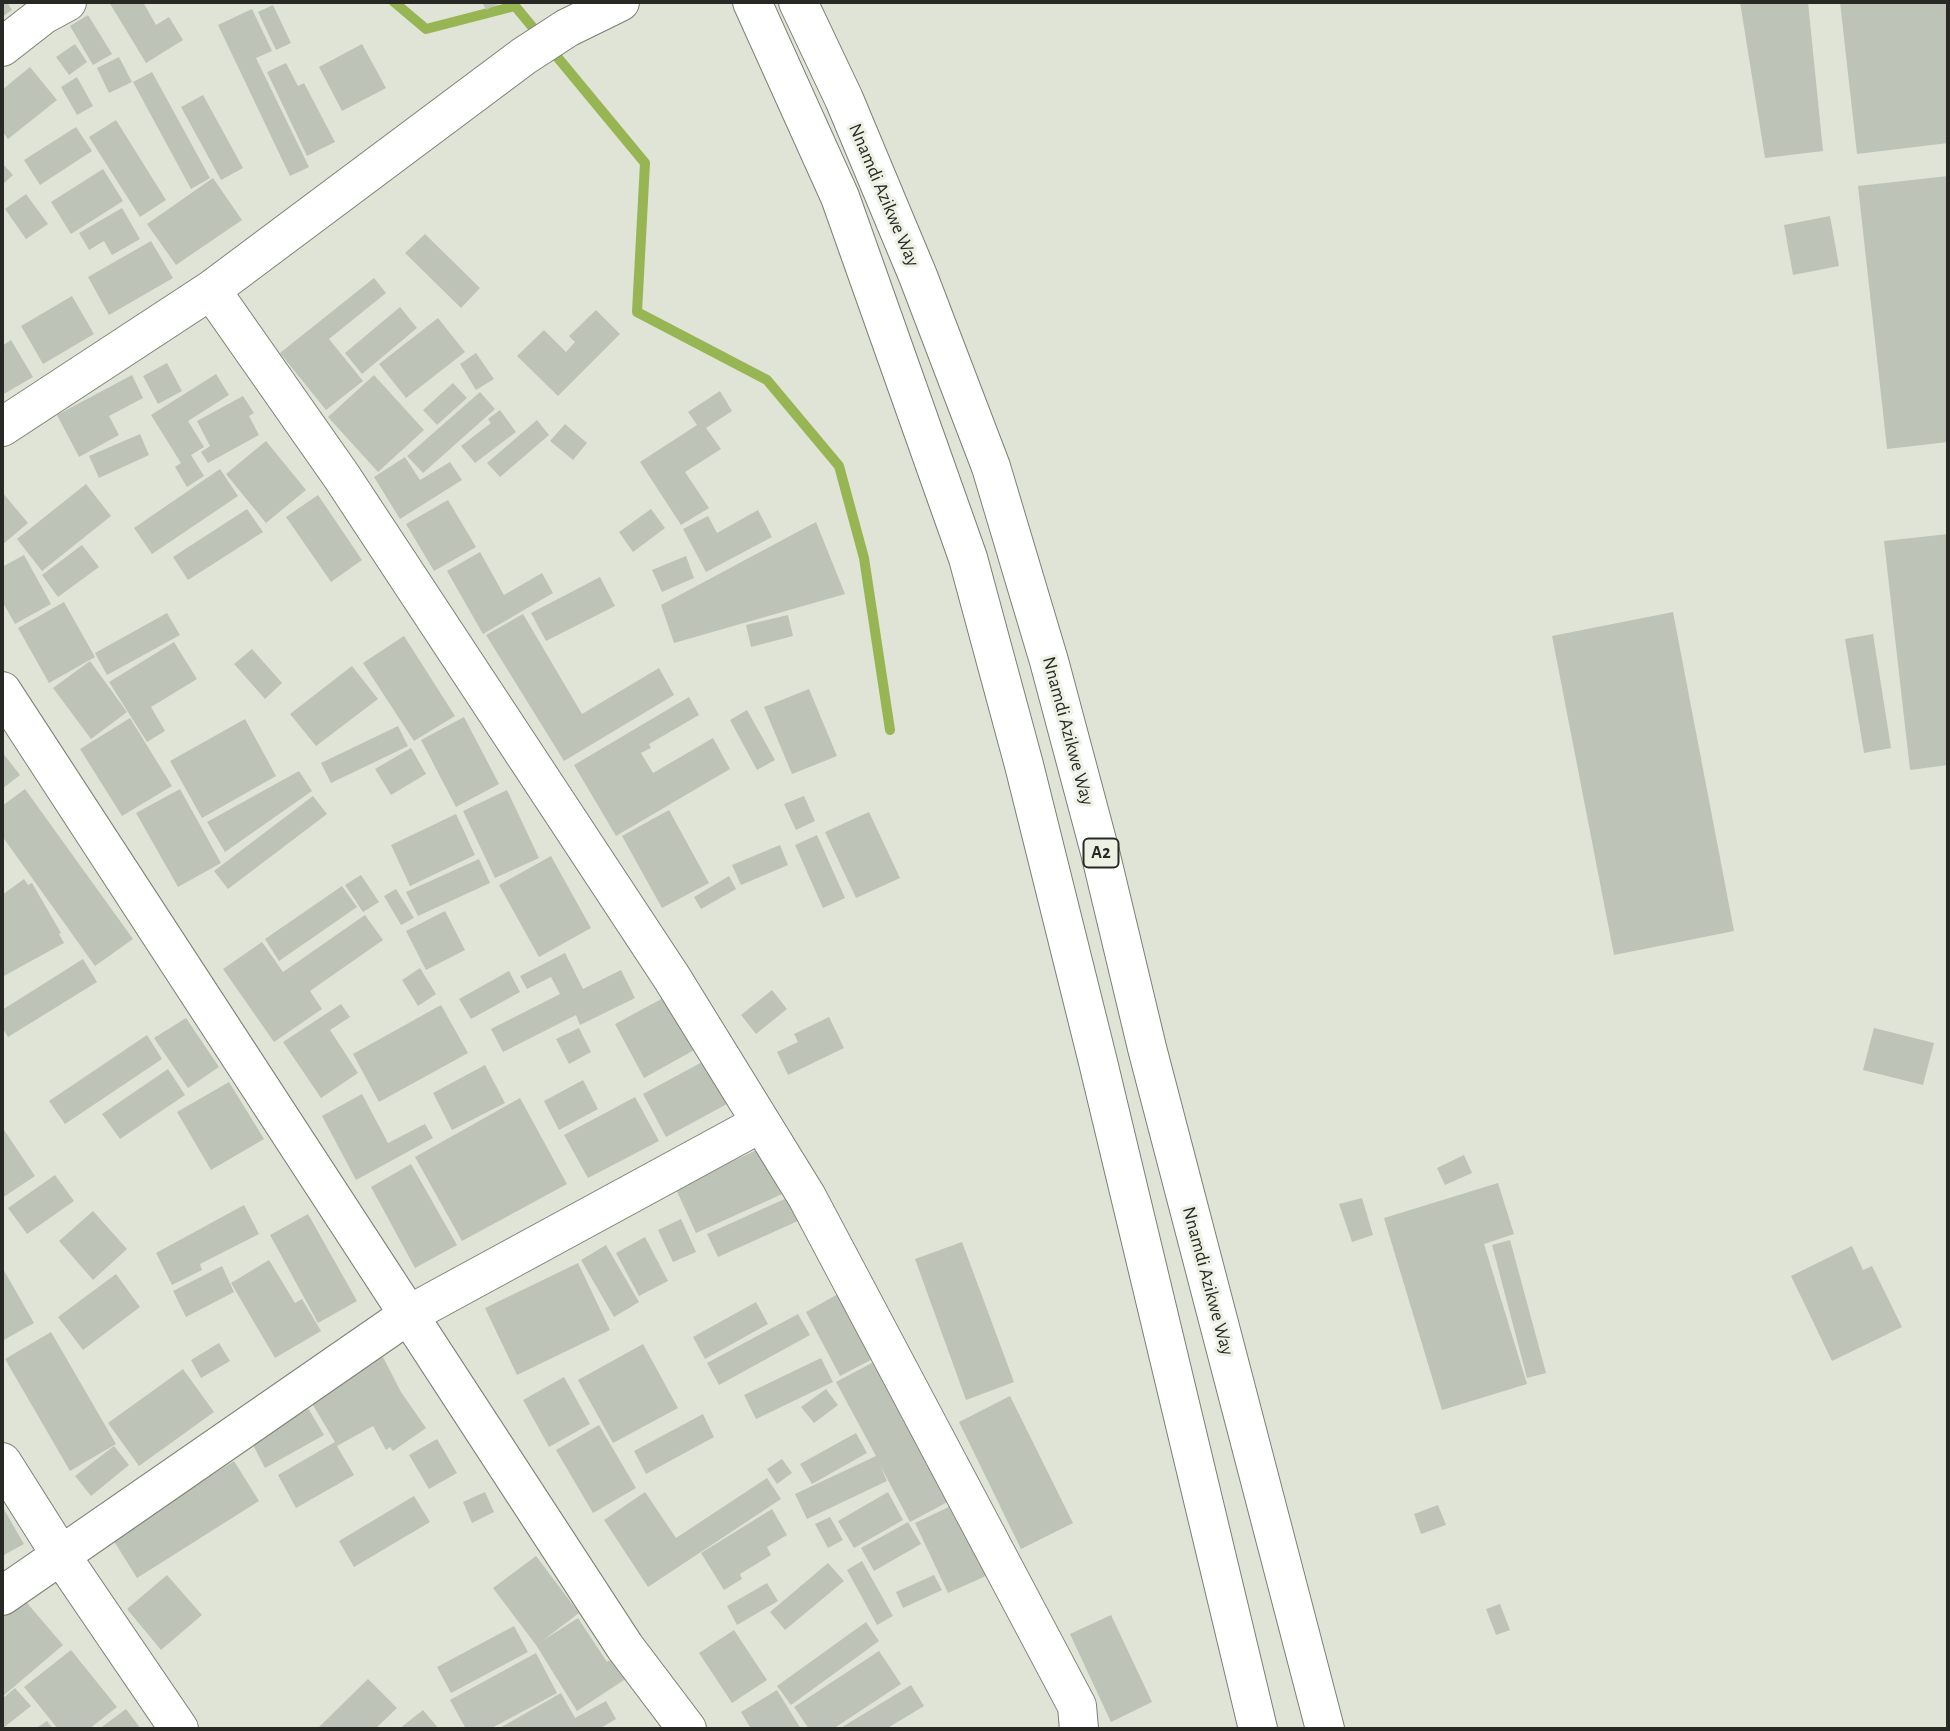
<!DOCTYPE html>
<style>
body{margin:0}
#map{position:relative;width:1950px;height:1731px;overflow:hidden;background:#dfe4d7;font-family:"Alegreya Sans",sans-serif}
canvas{display:block}
.frame{position:absolute;inset:0;border:4px solid #282925;pointer-events:none}
</style>
<div id="map">
<canvas width="1950" height="1731"></canvas>
<div class="frame"></div>
</div>
<script>
const context = document.querySelector('canvas').getContext('2d');
context.lineJoin = 'round';
function poly(rows) {
  const path = new Path2D();
  for (const r of rows) {
    path.moveTo(r[0], r[1]);
    for (let i = 2; i < r.length; i += 2) path.lineTo(r[i], r[i + 1]);
  }
  return path;
}
function stroke(path, color, width, dash) {
  context.strokeStyle = color;
  context.lineWidth = width;
  context.lineCap = dash ? 'butt' : 'round';
  context.setLineDash(dash || []);
  context.stroke(path);
}
function paint(path, color) {
  context.fillStyle = color;
  context.fill(path, 'evenodd');
}
function label(font, color, halo, rows, align = 'center') {
  context.font = font + ' "Alegreya Sans",sans-serif';
  context.lineWidth = 6;
  context.setLineDash([]);
  context.textBaseline = 'middle';
  context.strokeStyle = halo;
  context.fillStyle = color;
  for (const [text, x, y, turn = 0] of rows) {
    context.save();
    context.translate(x, y);
    context.rotate((+turn || 0) * Math.PI / 180);
    context.textAlign = isNaN(turn) ? turn : align;
    if (halo) context.strokeText(text, 0, 0);
    context.fillText(text, 0, 0);
    context.restore();
  }
}
stroke(poly([
 [394,2,426,29,515,6,645,163,637,312,767,380,839,466,864,558,890,730]
]), '#98b554', 10);
paint(poly([
 [2,2,7,2,12,10,2,17],
 [109,2,143,2,156,25,169,17,183,40,146,63],
 [482,2,502,2,486,10],
 [1740,2,1808,2,1823,151,1765,158],
 [1840,2,1948,2,1948,143,1857,154],
 [273,5,291,43,276,50,258,12],
 [252,9,272,51,256,58,309,167,290,176,218,25],
 [88,15,112,54,93,65,70,26],
 [75,44,87,62,69,75,56,57],
 [362,44,386,88,342,111,319,67],
 [119,57,132,82,109,93,97,68],
 [286,63,298,86,304,83,335,142,307,156,267,72],
 [30,67,57,100,8,139,2,131,2,90],
 [152,72,210,178,191,189,133,82],
 [77,77,93,106,77,115,61,87],
 [203,95,243,168,221,180,181,107],
 [116,120,166,200,140,217,89,137],
 [76,127,92,151,40,185,24,160],
 [2,163,13,175,2,185],
 [103,169,123,201,71,234,51,202],
 [1948,176,1948,442,1887,449,1858,186],
 [213,178,242,220,176,265,147,224],
 [26,194,48,224,26,239,5,209],
 [122,208,140,239,112,255,104,241,89,250,79,233],
 [1830,216,1839,266,1793,275,1784,225],
 [425,234,480,288,461,308,405,253],
 [151,241,173,278,109,315,88,277],
 [374,278,386,293,329,339,363,381,326,410,280,353],
 [72,296,94,334,43,364,21,326],
 [400,307,417,328,362,374,345,353],
 [596,310,620,334,558,396,517,356,544,330,566,352,575,342,569,336],
 [438,318,465,352,406,398,379,364],
 [11,340,33,377,2,395,2,346],
 [476,353,494,379,476,390,460,364],
 [167,363,182,391,158,404,143,376],
 [216,374,229,395,188,421,204,447,191,455,204,476,187,487,175,467,181,463,151,415],
 [132,375,143,398,109,416,119,435,79,457,57,415],
 [374,375,424,430,378,472,328,417],
 [453,383,467,398,437,425,423,410],
 [720,391,732,411,706,428,721,449,685,472,709,508,681,525,640,462,697,425,688,412],
 [480,392,495,409,423,473,407,456],
 [243,396,254,413,249,416,259,435,208,463,201,452,210,446,197,421],
 [500,410,516,432,475,463,461,446,491,423,488,419],
 [537,420,549,435,500,477,487,463],
 [565,424,587,443,573,460,550,441],
 [140,434,149,455,99,478,89,456],
 [266,441,306,490,266,523,226,474],
 [405,457,420,480,450,462,462,480,400,519,374,477],
 [220,469,238,496,152,554,134,528],
 [86,484,111,516,42,571,17,539],
 [2,492,28,523,2,545],
 [318,495,362,560,331,582,286,517],
 [448,500,476,547,434,571,406,524],
 [247,509,263,532,188,580,173,557],
 [651,509,665,528,633,552,619,532],
 [758,510,772,537,706,572,683,529,708,516,717,533],
 [816,522,845,594,674,643,661,605],
 [1948,534,1948,765,1910,770,1884,541],
 [82,545,99,567,58,597,42,575],
 [480,552,504,595,542,573,553,593,483,634,447,571],
 [24,555,51,604,15,624,2,601,2,567],
 [686,556,694,578,662,592,652,570],
 [600,577,615,606,546,641,531,613],
 [64,602,95,657,49,683,18,628],
 [1673,612,1734,931,1614,955,1552,636],
 [167,613,180,635,107,675,95,653],
 [523,614,582,714,659,668,674,695,564,761,486,635],
 [788,615,793,636,751,647,746,625],
 [1873,634,1891,748,1864,753,1845,639],
 [404,636,455,716,414,741,363,663],
 [174,642,197,679,151,707,165,731,147,742,109,682],
 [252,649,282,683,265,699,234,664],
 [90,661,127,712,91,739,53,688],
 [352,666,378,699,316,746,290,714],
 [809,689,837,756,792,774,764,707],
 [689,697,699,715,649,744,651,748,641,753,653,773,713,738,730,769,616,836,574,765],
 [747,710,775,760,757,770,730,720],
 [464,717,499,784,456,807,421,740],
 [130,718,172,786,122,816,80,749],
 [245,719,276,776,202,818,170,761],
 [398,726,408,746,331,783,321,763],
 [411,748,426,774,391,795,375,769],
 [2,752,20,775,2,789],
 [299,771,312,791,225,852,207,822],
 [25,789,133,939,95,966,2,836,2,806],
 [180,789,221,863,178,887,136,813],
 [507,790,539,858,495,878,463,811],
 [313,796,327,814,228,889,214,871],
 [804,796,815,821,796,830,784,804],
 [669,810,709,883,662,908,622,836],
 [869,812,900,878,856,898,825,832],
 [456,814,475,855,410,886,391,845],
 [817,835,845,898,823,908,795,845],
 [780,845,788,865,741,885,732,865],
 [551,856,591,928,539,957,499,885],
 [479,859,490,883,418,916,406,892],
 [361,875,379,902,363,912,345,885],
 [729,876,736,889,701,909,694,897],
 [24,879,28,885,32,883,61,933,59,934,64,943,2,977,2,895],
 [342,886,357,907,279,961,265,939],
 [396,889,414,918,401,925,384,896],
 [445,911,465,950,426,970,406,931],
 [365,915,383,940,310,991,322,1009,274,1042,223,969,262,942,283,972],
 [565,953,583,989,621,970,635,998,580,1025,576,1015,503,1052,491,1029,560,994,551,977,527,989,520,976],
 [83,959,97,982,8,1037,2,1027,2,1010],
 [420,968,436,994,418,1006,402,980],
 [509,971,520,992,471,1019,459,999],
 [772,990,787,1009,756,1034,741,1015],
 [667,996,696,1049,644,1078,615,1024],
 [341,1004,350,1017,330,1030,358,1073,321,1098,283,1042],
 [441,1005,468,1053,379,1102,353,1054],
 [829,1017,844,1048,788,1075,777,1052,798,1042,794,1034],
 [186,1018,219,1067,188,1088,154,1038],
 [579,1028,591,1052,569,1064,556,1039],
 [1874,1028,1934,1043,1923,1085,1863,1070],
 [147,1035,162,1059,65,1124,49,1101],
 [704,1061,727,1104,666,1137,643,1094],
 [485,1065,505,1103,452,1130,433,1093],
 [168,1069,185,1095,120,1139,102,1114],
 [583,1080,598,1109,559,1130,544,1101],
 [229,1082,264,1139,211,1170,177,1112],
 [362,1094,388,1143,425,1124,433,1138,356,1180,322,1116],
 [635,1097,659,1141,588,1178,564,1135],
 [520,1098,567,1184,462,1241,415,1157],
 [2,1127,35,1176,2,1198],
 [768,1145,789,1191,696,1233,675,1187],
 [1464,1155,1472,1173,1445,1185,1437,1168],
 [411,1164,457,1245,415,1268,371,1187],
 [55,1175,74,1201,27,1234,8,1208],
 [1498,1183,1514,1234,1484,1244,1527,1384,1442,1410,1384,1218],
 [789,1197,800,1220,718,1257,707,1234],
 [1362,1198,1373,1235,1352,1242,1339,1204],
 [244,1205,259,1234,200,1264,202,1270,172,1285,156,1253],
 [93,1211,127,1249,93,1280,59,1241],
 [308,1214,357,1301,318,1323,270,1235],
 [681,1219,696,1252,673,1262,658,1230],
 [645,1237,668,1281,639,1296,616,1253],
 [1510,1240,1546,1373,1527,1378,1492,1245],
 [962,1242,1014,1382,966,1400,915,1259],
 [606,1245,639,1302,614,1317,581,1260],
 [1852,1246,1863,1270,1872,1266,1902,1327,1832,1361,1791,1276],
 [269,1260,295,1303,302,1299,321,1331,275,1358,231,1283],
 [578,1263,610,1330,517,1375,485,1308],
 [222,1266,234,1292,186,1317,173,1291],
 [2,1267,34,1323,2,1341],
 [116,1274,140,1307,83,1350,58,1317],
 [847,1289,882,1354,840,1376,806,1312],
 [756,1302,768,1324,705,1359,693,1337],
 [798,1314,810,1335,719,1385,707,1363],
 [51,1332,116,1444,70,1471,5,1359],
 [219,1343,230,1361,201,1378,191,1360],
 [643,1344,678,1408,613,1443,578,1380],
 [377,1355,379,1359,383,1357,401,1392,426,1428,393,1451,390,1447,386,1450,373,1426,337,1446,354,1475,296,1508,278,1475,335,1442,310,1400],
 [883,1357,957,1497,910,1522,880,1465,887,1481,807,1519,795,1494,876,1456,836,1382],
 [821,1358,833,1382,756,1419,744,1395],
 [183,1369,214,1412,139,1466,108,1423],
 [564,1377,590,1424,549,1447,523,1400],
 [826,1389,838,1405,814,1423,801,1407],
 [1010,1396,1073,1523,1021,1549,959,1422],
 [308,1408,324,1435,265,1468,251,1441],
 [703,1414,714,1437,646,1474,634,1451],
 [599,1425,636,1488,593,1513,556,1450],
 [856,1433,867,1453,812,1484,800,1464],
 [437,1439,457,1473,429,1489,409,1455],
 [114,1446,129,1465,91,1496,75,1476],
 [782,1459,792,1473,777,1484,767,1469],
 [234,1461,259,1501,137,1578,112,1538],
 [767,1478,781,1499,648,1587,604,1520,645,1492,676,1538],
 [485,1492,494,1512,472,1523,463,1502],
 [888,1492,903,1520,854,1548,838,1521],
 [414,1496,430,1522,354,1567,339,1541],
 [955,1504,988,1575,948,1593,915,1523],
 [1438,1505,1446,1525,1421,1534,1414,1514],
 [2,1506,24,1544,2,1556],
 [772,1509,787,1535,767,1547,771,1555,740,1574,742,1579,724,1590,701,1553],
 [830,1517,843,1540,828,1548,815,1524],
 [908,1522,921,1544,874,1571,861,1548],
 [536,1556,579,1613,542,1641,578,1618,607,1662,614,1658,627,1678,577,1711,536,1645,493,1588],
 [862,1561,893,1616,877,1625,847,1570],
 [828,1563,844,1581,785,1630,770,1612],
 [167,1575,202,1615,161,1650,127,1609],
 [934,1575,942,1590,903,1608,896,1592],
 [767,1583,778,1601,737,1625,727,1606],
 [21,1596,63,1645,2,1697,2,1612],
 [1500,1604,1510,1630,1496,1635,1486,1609],
 [1111,1615,1152,1702,1111,1722,1070,1634],
 [866,1622,879,1641,791,1705,777,1686],
 [514,1626,528,1652,451,1693,437,1667],
 [734,1630,767,1680,732,1703,699,1653],
 [71,1650,117,1707,89,1729,58,1729,24,1687],
 [879,1651,901,1684,833,1729,809,1729,794,1707],
 [536,1653,557,1693,490,1729,466,1729,450,1700],
 [368,1679,397,1708,375,1729,317,1729],
 [911,1685,924,1706,886,1729,839,1729],
 [15,1688,31,1706,2,1729,2,1699],
 [777,1690,801,1729,751,1729,741,1712],
 [561,1693,575,1718,606,1701,616,1719,599,1729,498,1729],
 [126,1709,141,1729,99,1729],
 [423,1710,439,1729,399,1729],
 [47,1721,53,1729,35,1729]
]), '#bec3b7');
const minor = poly([
 [2,47,43,15,67,2],
 [211,290,342,477,672,978,807,1197,1077,1706,1079,1729],
 [2,427,211,290,524,56,567,28,620,2],
 [2,691,625,1647,687,1729],
 [2,1462,62,1557,179,1729],
 [2,1596,408,1315,761,1123]
]);
const highway = poly([
 [752,2,840,197,968,558,1024,765,1098,1062,1258,1729],
 [798,2,844,99,918,276,991,467,1049,661,1100,852,1147,1048,1325,1729]
]);
stroke(minor, '#7b8074', 40);
stroke(highway, '#7b8074', 40);
stroke(minor, '#fff', 38);
stroke(highway, '#fff', 38);
for (const [x, y, w] of [
 [1101,853,35]
]) {
  const box = new Path2D();
  box.roundRect(x - w / 2, y - 14.5, w, 29, 5);
  context.fillStyle = '#ecf1e4';
  context.fill(box);
  stroke(box, '#282925', 2);
}
label('bold 18px', '#282925', null, [
 ["A2",1101,853]
]);
label('19px', '#282925', '#ecf1e4', [
 ["Nnamdi Azikwe Way",884,195,67],
 ["Nnamdi Azikwe Way",1068,731,75],
 ["Nnamdi Azikwe Way",1208,1281,75]
]);
</script>
